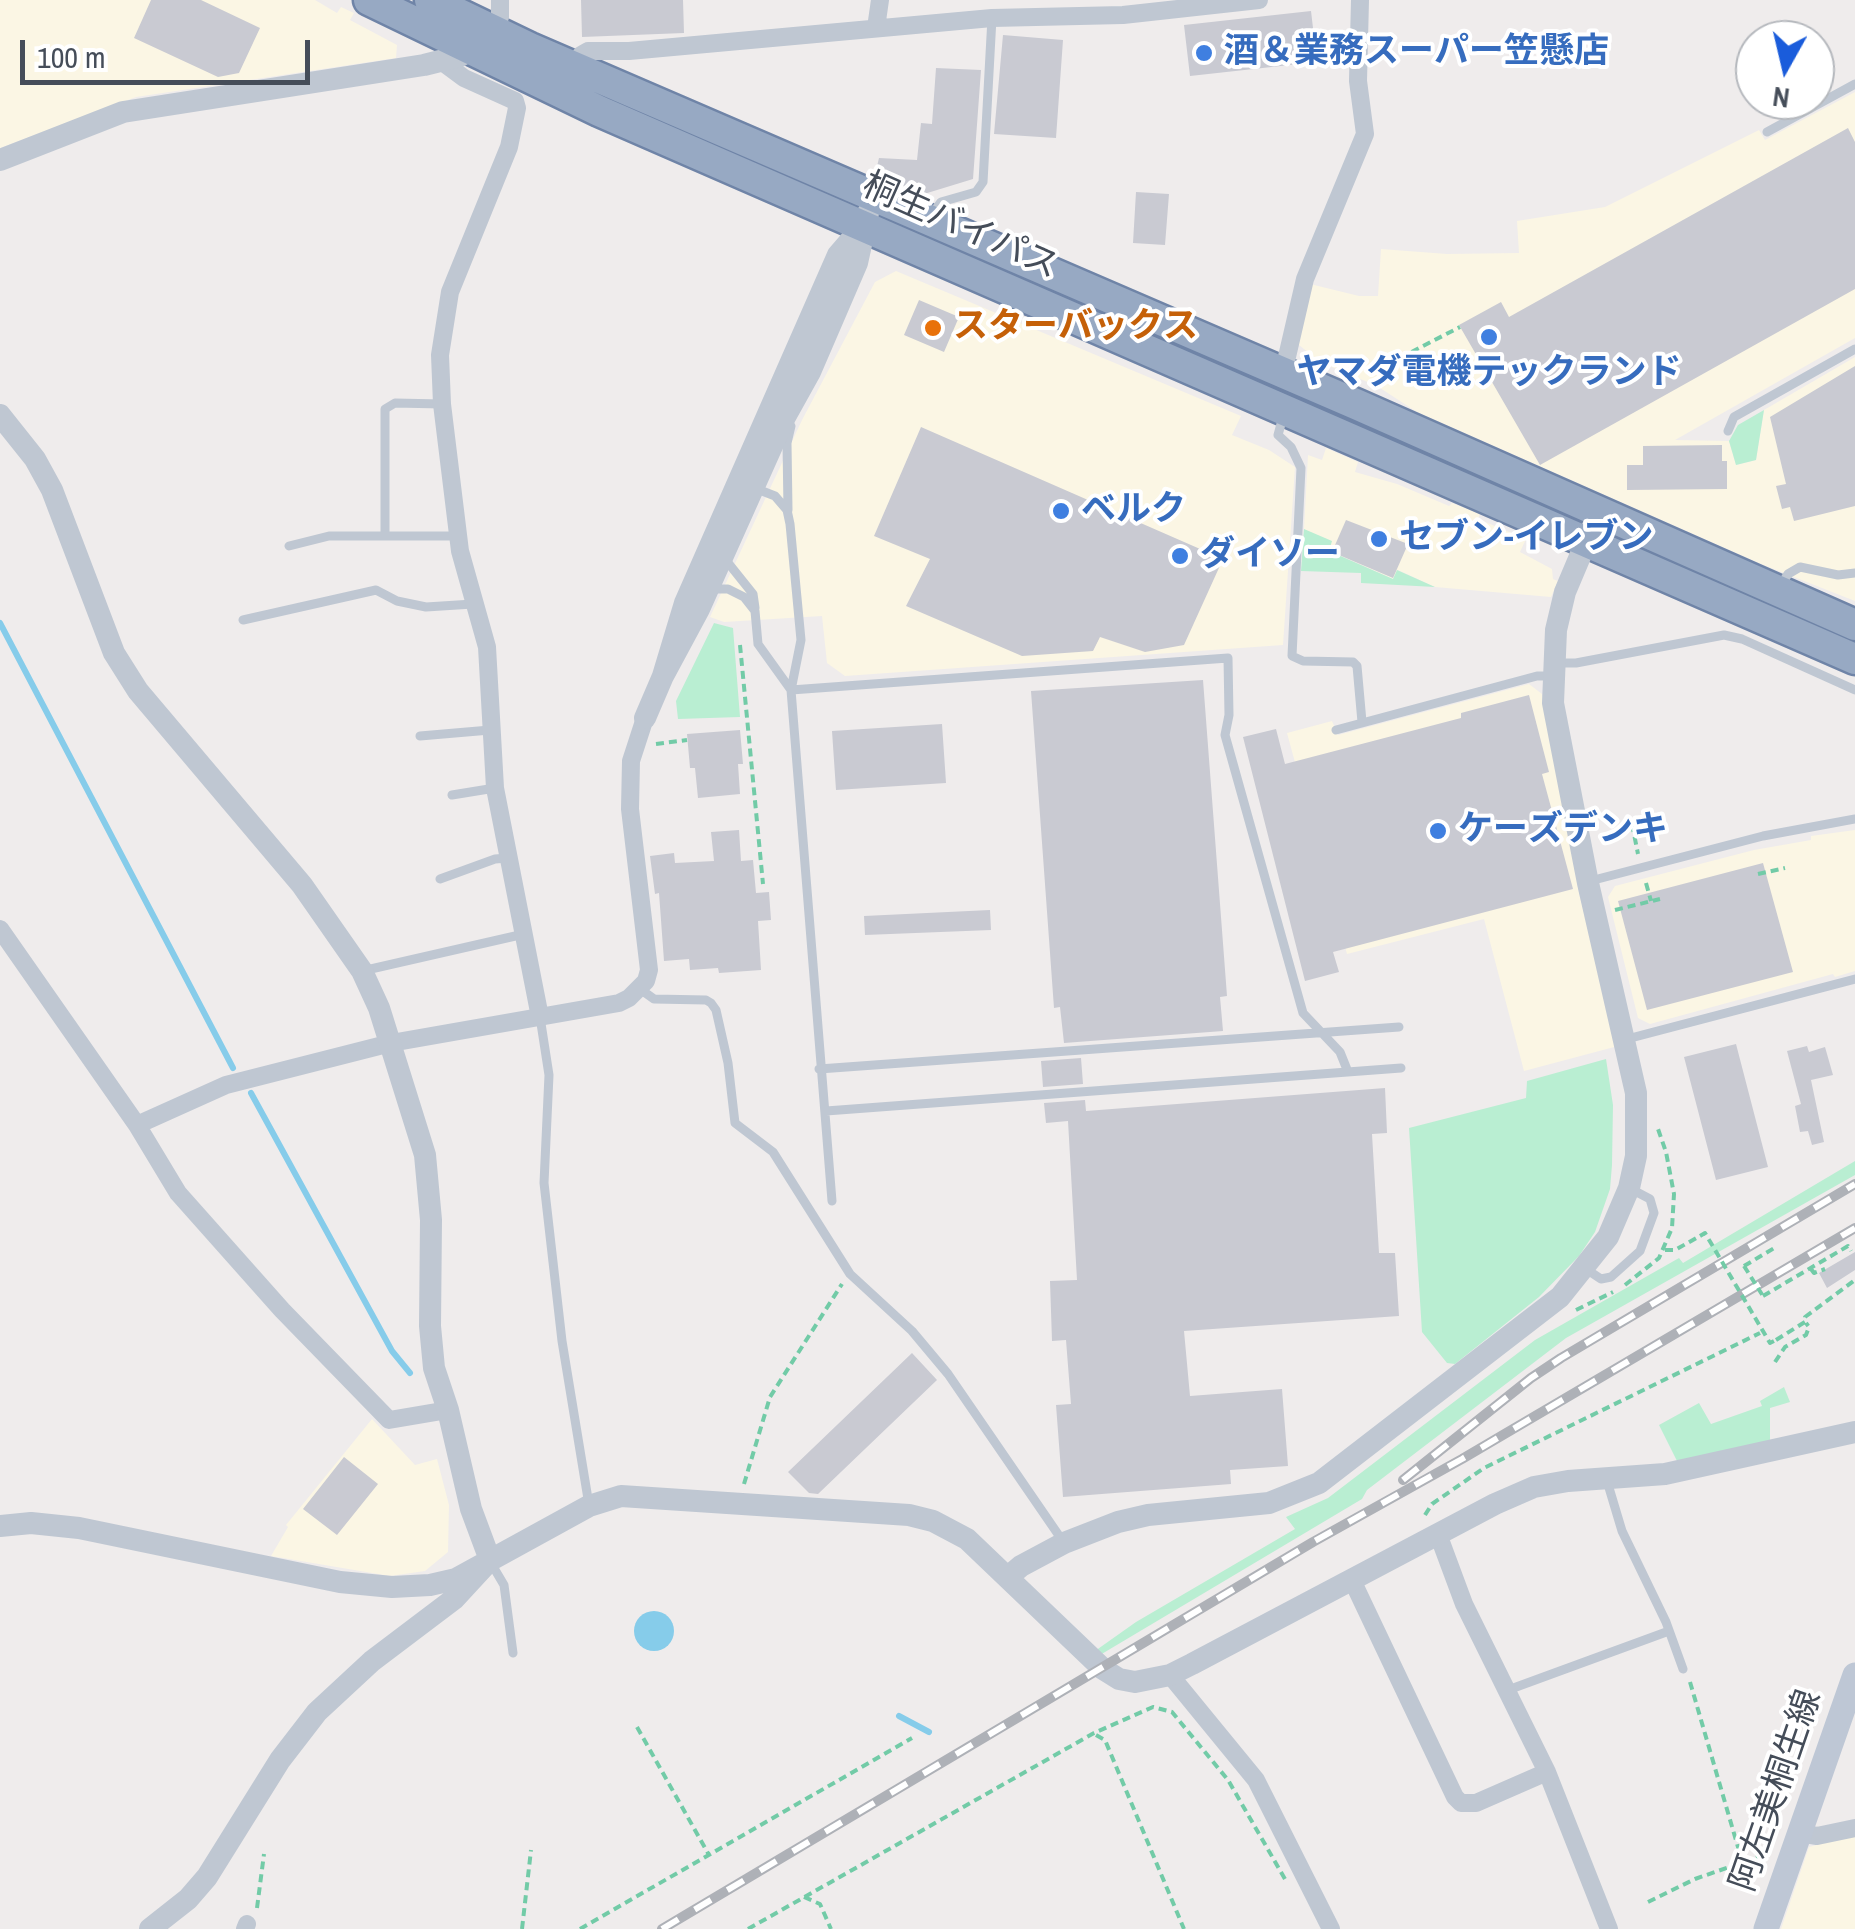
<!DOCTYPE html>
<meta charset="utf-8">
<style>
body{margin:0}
#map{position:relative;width:1855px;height:1929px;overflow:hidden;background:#efecec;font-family:"Archivo Narrow",sans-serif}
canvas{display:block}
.north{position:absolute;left:1735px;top:20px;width:100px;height:100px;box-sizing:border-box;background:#fff;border:2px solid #b5b8bd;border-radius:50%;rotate:188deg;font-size:28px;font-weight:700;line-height:40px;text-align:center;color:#454d59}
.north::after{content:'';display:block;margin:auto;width:35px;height:45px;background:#1a5cdb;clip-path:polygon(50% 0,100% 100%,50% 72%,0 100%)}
.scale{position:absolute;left:20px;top:40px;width:290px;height:45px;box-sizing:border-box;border:5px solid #454d59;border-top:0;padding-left:12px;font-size:30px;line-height:35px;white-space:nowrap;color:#454d59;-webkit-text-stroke:8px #fff;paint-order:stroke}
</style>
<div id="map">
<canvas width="1855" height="1929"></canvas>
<div class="north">N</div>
<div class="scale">100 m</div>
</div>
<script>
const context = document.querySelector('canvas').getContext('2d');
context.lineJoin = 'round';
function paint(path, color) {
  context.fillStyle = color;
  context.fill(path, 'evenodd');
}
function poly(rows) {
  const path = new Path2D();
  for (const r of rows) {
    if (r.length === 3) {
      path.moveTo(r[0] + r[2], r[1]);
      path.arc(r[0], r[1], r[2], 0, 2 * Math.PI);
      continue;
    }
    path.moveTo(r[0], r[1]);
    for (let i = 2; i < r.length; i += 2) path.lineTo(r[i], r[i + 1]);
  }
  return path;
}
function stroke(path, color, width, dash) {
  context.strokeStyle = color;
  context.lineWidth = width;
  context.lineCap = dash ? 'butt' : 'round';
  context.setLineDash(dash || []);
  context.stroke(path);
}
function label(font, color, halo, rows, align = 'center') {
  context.font = font + ' "Archivo Narrow","Noto Sans JP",sans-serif';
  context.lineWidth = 8;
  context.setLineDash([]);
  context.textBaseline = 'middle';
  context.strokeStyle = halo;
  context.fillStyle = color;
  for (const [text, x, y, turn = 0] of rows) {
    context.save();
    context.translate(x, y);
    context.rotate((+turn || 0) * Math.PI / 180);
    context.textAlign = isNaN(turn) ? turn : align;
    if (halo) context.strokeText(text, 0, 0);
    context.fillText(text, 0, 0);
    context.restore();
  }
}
paint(poly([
 [0,0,315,0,337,13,341,7,354,13,350,20,397,45,396,58,136,97,0,148],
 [1855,92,1855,338,1675,440,1729,441,1736,465,1756,460,1764,410,1855,357,1855,601,1761,564,1417,412,1377,386,1320,362,1299,345,1298,331,1310,284,1359,296,1378,296,1381,249,1447,254,1519,253,1517,221,1605,207,1759,130,1765,140],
 [896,271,1241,416,1232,435,1269,450,1295,467,1283,645,845,676,827,663,822,616,724,622,710,617,802,420,875,282],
 [1326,448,1358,462,1355,472,1397,484,1449,506,1452,503,1480,514,1478,519,1526,539,1520,552,1552,569,1553,579,1558,581,1551,597,1435,587,1398,570,1393,579,1328,550,1304,529,1308,455,1322,460],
 [1529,684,1542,694,1579,893,1618,1046,1524,1071,1484,919,1347,954,1287,733,1332,721,1338,735],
 [1855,830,1855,971,1835,977,1833,974,1650,1024,1638,1018,1608,897,1615,886,1754,850,1811,840,1811,836],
 [372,1419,415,1465,437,1459,449,1505,448,1552,425,1571,390,1576,271,1556,288,1527,286,1525],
 [1855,1835,1855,1929,1781,1929,1809,1847]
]), '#fbf6e4');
paint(poly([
 [1764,410,1756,460,1736,465,1729,441,1738,425],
 [1304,529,1332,541,1329,551,1393,579,1397,570,1435,587,1361,583,1361,573,1301,571],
 [714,623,733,628,740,717,678,719,676,701],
 [1606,1059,1613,1105,1612,1165,1610,1189,1595,1232,1579,1256,1539,1297,1455,1364,1447,1363,1422,1332,1409,1128,1526,1098,1527,1081],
 [1855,1161,1855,1175,1566,1338,1367,1490,1362,1499,1100,1655,1095,1651,1136,1622,1295,1529,1286,1517,1328,1498,1535,1340,1679,1258,1683,1263],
 [1784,1387,1790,1402,1770,1408,1770,1443,1677,1461,1659,1425,1699,1403,1711,1424,1762,1406,1760,1401]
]), '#b9eed2');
paint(poly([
 [654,1631,20]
]), '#86ccea');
stroke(poly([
 [0,623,233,1068],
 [251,1093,392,1351,410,1373],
 [899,1716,929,1732]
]), '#86ccea', 6);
paint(poly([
 [151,0,201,0,260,28,239,73,218,77,134,38],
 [581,0,683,0,684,33,582,37],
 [1311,11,1317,62,1190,76,1184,25],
 [1003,35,1063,40,1056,138,994,134],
 [936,68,981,70,973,179,924,194,875,175,879,158,917,160,921,123,932,124],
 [1848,128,1855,142,1855,289,1540,465,1459,325,1501,302,1509,317],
 [1136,192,1169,194,1165,245,1133,243],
 [919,300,959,317,944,352,904,335],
 [1855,366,1855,506,1794,521,1790,507,1782,509,1776,486,1786,484,1770,417],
 [921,427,1223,559,1184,645,1145,652,1100,637,1093,651,1022,656,906,606,930,559,874,536],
 [1722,445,1722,461,1727,461,1727,489,1627,490,1627,465,1643,465,1643,446],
 [1346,520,1408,544,1393,578,1332,552],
 [1203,680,1227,996,1220,997,1223,1031,1064,1043,1060,1007,1054,1008,1031,691],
 [1529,695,1549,772,1542,774,1573,889,1333,952,1339,972,1305,981,1243,737,1276,729,1285,764,1461,718,1461,713],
 [942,724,946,783,836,790,832,731],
 [740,730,743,764,738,764,740,794,698,798,695,768,690,768,687,734],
 [739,830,741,861,753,860,756,893,769,892,771,920,758,921,761,970,719,973,718,968,690,970,689,959,664,961,659,893,655,894,650,856,674,853,675,863,714,861,711,832],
 [1763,863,1793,972,1647,1010,1618,901],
 [990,910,991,930,865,935,864,916],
 [1736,1044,1768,1167,1716,1180,1684,1057],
 [1807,1046,1809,1052,1825,1047,1833,1075,1811,1080,1824,1142,1812,1145,1808,1131,1800,1132,1795,1106,1801,1104,1787,1051],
 [1081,1058,1083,1084,1043,1087,1041,1061],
 [1385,1088,1387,1133,1372,1134,1379,1253,1395,1253,1399,1316,1184,1331,1190,1396,1282,1389,1288,1466,1230,1470,1231,1484,1063,1497,1056,1405,1071,1404,1066,1340,1052,1341,1050,1281,1077,1280,1068,1121,1046,1123,1044,1103,1085,1100,1086,1111],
 [1855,1252,1855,1270,1827,1288,1819,1273],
 [912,1353,937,1380,818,1494,809,1493,788,1472],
 [344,1457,378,1484,337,1535,303,1509]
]), '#c9cad2');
const trunk = poly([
 [369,0,599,111,1855,659],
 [430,0,530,48,1358,405,1855,625]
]);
stroke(trunk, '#6f84a7', 35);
stroke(poly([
 [1376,387,1390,363,1460,327],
 [740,645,763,884],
 [656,744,687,740],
 [1632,824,1638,854],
 [1758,874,1785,868],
 [1646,883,1651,901],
 [1615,910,1660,899],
 [1665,1250,1675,1250,1700,1236],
 [1744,1266,1776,1247],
 [1811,1269,1814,1273,1825,1269],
 [1625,1285,1659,1258,1672,1228,1674,1194,1666,1152,1657,1126],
 [1763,1296,1848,1246,1851,1251],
 [1576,1310,1613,1292],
 [1776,1340,1805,1322,1805,1317,1855,1280],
 [1775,1362,1785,1347,1806,1335,1809,1327,1806,1323],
 [744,1484,770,1397,842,1284],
 [1425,1515,1432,1504,1484,1468,1760,1333],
 [1690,1682,1742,1861],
 [637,1727,709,1855],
 [1096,1735,1105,1740,1184,1929],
 [804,1897,820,1904,831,1929],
 [1648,1902,1695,1879,1769,1853],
 [257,1908,264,1854],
 [522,1929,531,1850],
 [580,1929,912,1738],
 [748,1929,1094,1733,1153,1707,1172,1712,1228,1780,1285,1879]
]), '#72cba7', 4, [8, 5]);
stroke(poly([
 [1767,132,1855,84],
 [930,217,941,202,976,192,983,182,992,18],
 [1284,413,1278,435,1291,447,1301,468,1292,656,1303,661,1353,662,1357,666,1362,722],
 [1728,431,1734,417,1855,349],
 [757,489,775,496,787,510,790,524,801,640,791,690,832,1201],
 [788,510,787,443,791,426],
 [385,536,385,409,395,403,442,404],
 [289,546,329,536,458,536],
 [725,559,753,594,755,608],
 [1779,588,1788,574,1800,567,1838,575,1855,573],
 [712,589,728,589,744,597,755,611,758,644,791,690],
 [243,620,376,590,397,601,426,607,473,604],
 [1557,663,1576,663,1724,635,1742,639,1855,690],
 [791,690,1228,658,1229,715,1225,735,1303,1013,1340,1052,1348,1072],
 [1336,730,1537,676,1553,676],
 [420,736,490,730],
 [452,795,495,788],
 [440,879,495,859,508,858],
 [1590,881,1763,836,1855,819],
 [362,971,524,934],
 [640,989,654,999,706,1000,711,1003,716,1010,728,1063,735,1123,773,1152,850,1274,912,1331,948,1374,1062,1540],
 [540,1017,549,1075,544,1183,562,1341,589,1505],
 [1627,1039,1855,979],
 [819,1069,1399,1027],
 [826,1111,1401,1068],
 [1586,1269,1601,1279,1611,1277,1640,1251,1654,1213,1650,1199,1631,1189],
 [1607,1481,1622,1531,1666,1622,1683,1669],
 [491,1563,504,1585,513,1653],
 [1508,1690,1669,1631]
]), '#bfc7d2', 9);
stroke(poly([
 [876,28,880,0],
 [494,31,500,17,500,0],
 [441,61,464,78,515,101,517,108,509,147,450,292,440,355,442,404,460,551,487,647,495,788,540,1017],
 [574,66,581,55,588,51,629,51,992,18,1123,15,1259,0],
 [1283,374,1305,279,1365,134,1358,81,1360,0],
 [0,929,137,1125,178,1193,282,1310,389,1420,448,1410],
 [137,1125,226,1085,391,1043,619,1003,629,998,646,981,649,970,630,809,631,761,645,718],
 [1438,1534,1464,1604,1547,1772,1609,1929],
 [1352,1580,1455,1797,1461,1803,1476,1803,1547,1772],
 [1170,1675,1256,1780,1331,1929],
 [1799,1833,1817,1836,1855,1828],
 [245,1929,247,1924]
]), '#bfc7d2', 18);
stroke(poly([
 [0,160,123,112,424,65,460,56,481,44],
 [863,226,838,255,685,603,663,676,699,609,785,417,810,372,857,263,868,213],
 [0,415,35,459,52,490,114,653,138,691,302,885,362,971,379,1008,425,1155,431,1220,430,1326,434,1368,448,1410,471,1509,490,1560,454,1599,372,1661,317,1712,280,1760,207,1877,188,1899,150,1929],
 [645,718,663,676],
 [0,1526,31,1523,79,1528,340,1582,392,1587,430,1585,456,1579,589,1506,621,1496,909,1515,933,1521,967,1539,1103,1669,1119,1679,1135,1682,1170,1675,1192,1664,1495,1504,1534,1487,1568,1481,1665,1474,1855,1432],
 [1008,1577,1021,1566,1064,1543,1118,1522,1148,1515,1269,1503,1319,1483,1560,1297,1608,1237,1629,1188,1636,1156,1636,1093,1588,883,1553,703,1556,630,1565,592,1592,528]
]), '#bfc7d2', 22);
stroke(poly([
 [1766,1929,1855,1675]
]), '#bec7d5', 25);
stroke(trunk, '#97a9c3', 30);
const rail = poly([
 [1403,1480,1531,1378,1561,1358,1855,1184],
 [662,1929,1313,1542,1462,1459,1855,1228]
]);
stroke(rail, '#aeb1b7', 10);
stroke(rail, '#fff', 6, [19]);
stroke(poly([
 [1700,1236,1705,1233,1770,1343,1776,1340],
 [1744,1266,1763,1296]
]), '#72cba7', 4, [8, 5]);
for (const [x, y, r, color] of [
 [1204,53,10,"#3f7fe0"],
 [933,328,10,"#e8710a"],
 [1489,337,10,"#3f7fe0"],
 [1061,511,10,"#3f7fe0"],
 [1379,539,10,"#3f7fe0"],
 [1180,556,10,"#3f7fe0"],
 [1438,831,10,"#3f7fe0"]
]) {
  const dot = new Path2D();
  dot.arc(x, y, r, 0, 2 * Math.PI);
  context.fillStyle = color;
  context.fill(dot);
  stroke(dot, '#fff', 4);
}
label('bold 35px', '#366cbe', '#fff', [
 ["酒＆業務スーパー笠懸店",1224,53],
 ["ヤマダ電機テックランド",1489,374,"center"],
 ["ベルク",1081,511],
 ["セブン-イレブン",1399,539],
 ["ダイソー",1200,556],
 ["ケーズデンキ",1458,831]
], 'left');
label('35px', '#454d59', '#fff', [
 ["桐生バイパス",960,227,24],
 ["阿左美桐生線",1777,1791,-71]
]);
label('bold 35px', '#c56008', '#fff', [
 ["スターバックス",953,328]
], 'left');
</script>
